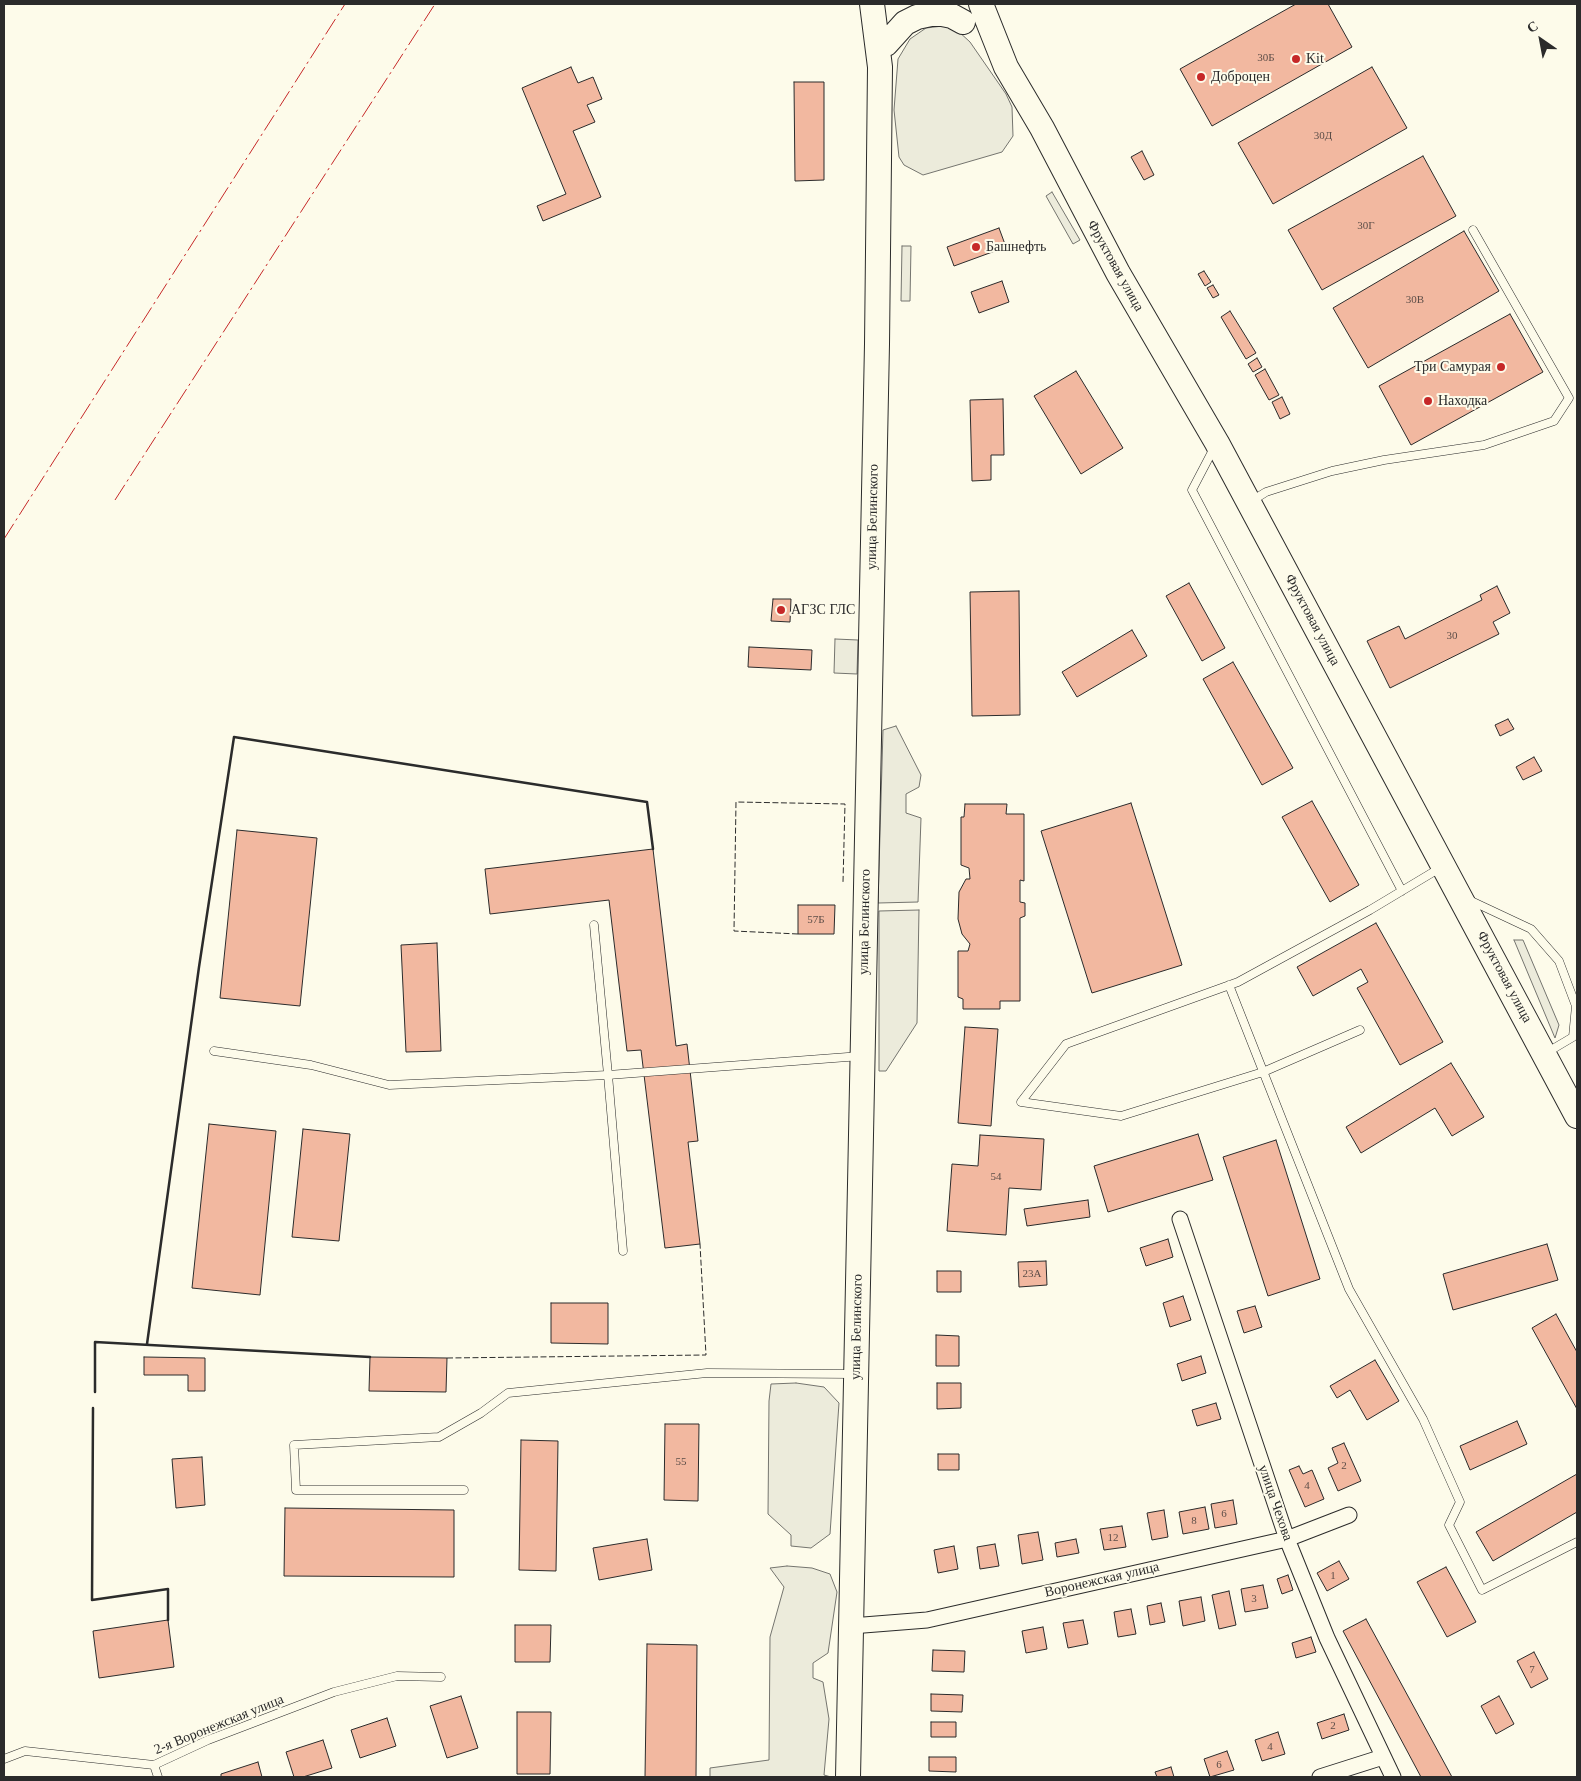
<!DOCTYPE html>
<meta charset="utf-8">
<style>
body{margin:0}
#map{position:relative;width:1581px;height:1781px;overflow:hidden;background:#fdfbea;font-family:"Times New Roman",serif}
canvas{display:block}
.frame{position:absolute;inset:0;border:5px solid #2b2b2b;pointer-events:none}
.north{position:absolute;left:1516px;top:15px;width:50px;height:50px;-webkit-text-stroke:4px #fdfbea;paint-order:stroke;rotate:327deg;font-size:14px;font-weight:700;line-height:20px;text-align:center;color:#2b2b2b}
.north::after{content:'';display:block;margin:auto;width:18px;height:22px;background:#2b2b2b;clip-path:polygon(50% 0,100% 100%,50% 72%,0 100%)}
</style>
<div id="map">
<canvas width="1581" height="1781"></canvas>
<div class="frame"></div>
<div class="north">С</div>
</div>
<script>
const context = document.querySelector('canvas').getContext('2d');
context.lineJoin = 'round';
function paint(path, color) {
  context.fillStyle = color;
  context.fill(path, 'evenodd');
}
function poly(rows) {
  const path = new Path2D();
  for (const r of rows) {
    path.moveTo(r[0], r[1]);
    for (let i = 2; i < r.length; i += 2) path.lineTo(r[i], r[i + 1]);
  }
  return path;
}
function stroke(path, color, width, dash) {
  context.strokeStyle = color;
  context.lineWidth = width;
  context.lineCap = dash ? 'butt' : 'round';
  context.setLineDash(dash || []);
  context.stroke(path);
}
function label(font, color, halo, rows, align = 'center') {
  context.font = font + ' "Times New Roman",serif';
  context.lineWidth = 4;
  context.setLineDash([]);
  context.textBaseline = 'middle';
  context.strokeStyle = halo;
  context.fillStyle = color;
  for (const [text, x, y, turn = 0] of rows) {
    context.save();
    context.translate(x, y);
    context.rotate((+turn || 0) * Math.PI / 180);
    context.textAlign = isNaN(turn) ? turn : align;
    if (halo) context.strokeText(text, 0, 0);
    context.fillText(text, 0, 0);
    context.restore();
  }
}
const green = poly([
 [943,26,957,30,970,42,1006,94,1012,107,1013,136,1002,152,923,175,904,165,899,157,894,110,898,59,910,39,926,28,943,26],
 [1052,192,1080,240,1073,244,1046,196,1052,192],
 [902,246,911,246,910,301,901,301,902,246],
 [835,639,858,640,857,674,834,673,835,639],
 [896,726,921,775,919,787,906,794,906,813,921,818,918,902,878,903,883,730,896,726],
 [919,910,917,1023,886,1071,879,1071,879,911,919,910],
 [1514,940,1523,940,1559,1025,1555,1038,1514,940],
 [796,1383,824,1387,839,1403,830,1534,811,1548,791,1546,791,1535,768,1514,769,1401,771,1384,796,1383],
 [787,1566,812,1568,830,1574,837,1592,828,1653,813,1663,813,1678,823,1682,829,1719,824,1775,831,1777,710,1777,710,1768,769,1760,770,1637,784,1587,770,1568,787,1566]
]);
paint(green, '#ecebdb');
stroke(green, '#74746e', 1);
const building = poly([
 [1296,4,1328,4,1352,47,1212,126,1180,69,1296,4],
 [571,67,578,83,593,77,602,99,587,105,595,122,573,131,601,197,543,221,537,206,566,194,522,88,571,67],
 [1372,67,1407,128,1273,204,1238,143,1372,67],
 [794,82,824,82,824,180,795,181,794,82],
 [1142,151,1154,175,1144,180,1131,157,1142,151],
 [1423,156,1456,216,1322,290,1288,230,1423,156],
 [999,228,1006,247,954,266,947,247,999,228],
 [1464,231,1499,291,1368,368,1333,308,1464,231],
 [1204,271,1211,282,1205,286,1198,274,1204,271],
 [1002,281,1009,302,979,313,971,292,1002,281],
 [1213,285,1219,295,1213,298,1207,288,1213,285],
 [1230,311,1256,353,1246,359,1221,317,1230,311],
 [1510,314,1543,372,1411,445,1379,386,1510,314],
 [1257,358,1262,367,1253,372,1248,364,1257,358],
 [1265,369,1279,395,1269,400,1255,375,1265,369],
 [1076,371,1123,448,1081,474,1034,396,1076,371],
 [1282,397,1290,414,1280,419,1272,402,1282,397],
 [1003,399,1004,455,991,455,991,480,972,481,970,400,1003,399],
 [1189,583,1225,648,1202,661,1166,596,1189,583],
 [1497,586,1510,613,1493,622,1499,634,1390,688,1367,641,1399,626,1405,639,1482,600,1480,595,1497,586],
 [1019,591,1020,715,972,716,970,592,1019,591],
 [773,599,791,599,790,622,771,621,773,599],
 [1132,630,1147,656,1077,697,1062,672,1132,630],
 [749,647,812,650,811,670,748,667,749,647],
 [1233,662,1293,768,1262,785,1203,679,1233,662],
 [1508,719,1514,729,1500,736,1495,725,1508,719],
 [1534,757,1542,771,1523,780,1516,767,1534,757],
 [1312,801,1359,885,1330,902,1282,817,1312,801],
 [1131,803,1182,965,1092,993,1041,831,1131,803],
 [965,804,1007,804,1006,814,1024,814,1024,881,1020,880,1020,902,1025,903,1025,916,1020,918,1020,1001,1000,1001,1000,1009,963,1009,963,999,958,997,958,951,968,951,970,944,962,934,958,919,959,892,966,879,970,879,969,868,961,865,961,817,964,817,965,804],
 [237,830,317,838,300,1006,220,998,237,830],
 [653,849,676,1046,687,1044,698,1141,688,1142,700,1244,665,1248,641,1050,627,1051,609,900,490,914,485,869,653,849],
 [798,905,835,905,834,934,798,934,798,905],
 [1376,923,1443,1042,1400,1065,1357,988,1368,982,1361,969,1313,996,1297,967,1376,923],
 [437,943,441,1051,406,1052,401,945,437,943],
 [965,1027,998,1029,991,1126,958,1123,965,1027],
 [1451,1063,1484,1117,1452,1136,1435,1108,1361,1153,1346,1127,1451,1063],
 [209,1124,276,1131,260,1295,192,1288,209,1124],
 [303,1129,350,1134,339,1241,292,1237,303,1129],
 [1198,1134,1213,1180,1108,1212,1094,1166,1198,1134],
 [980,1135,1044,1139,1041,1190,1009,1188,1006,1235,947,1231,952,1164,978,1166,980,1135],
 [1276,1140,1320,1279,1268,1296,1223,1157,1276,1140],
 [1088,1200,1090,1217,1027,1226,1024,1209,1088,1200],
 [1168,1239,1173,1257,1146,1266,1140,1248,1168,1239],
 [1547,1244,1558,1280,1453,1310,1443,1274,1547,1244],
 [1046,1261,1047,1285,1019,1287,1018,1262,1046,1261],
 [937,1271,961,1271,961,1292,937,1292,937,1271],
 [1183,1296,1191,1320,1170,1327,1163,1303,1183,1296],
 [551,1303,608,1303,608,1344,551,1343,551,1303],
 [1255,1306,1262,1327,1244,1333,1237,1311,1255,1306],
 [1556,1314,1577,1352,1577,1409,1532,1328,1556,1314],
 [936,1335,959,1336,959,1366,936,1366,936,1335],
 [1201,1356,1206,1373,1182,1381,1177,1364,1201,1356],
 [144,1357,205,1358,205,1391,188,1391,188,1375,144,1375,144,1357],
 [370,1357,447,1358,446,1392,369,1391,370,1357],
 [1375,1360,1399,1401,1367,1420,1350,1390,1337,1398,1330,1386,1375,1360],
 [937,1383,961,1383,961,1408,937,1409,937,1383],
 [1216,1403,1221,1419,1197,1426,1192,1410,1216,1403],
 [1517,1421,1527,1444,1470,1470,1460,1446,1517,1421],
 [665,1424,699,1424,698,1501,664,1500,665,1424],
 [521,1440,558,1441,556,1571,519,1570,521,1440],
 [1344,1443,1361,1481,1338,1491,1328,1468,1338,1463,1332,1448,1344,1443],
 [938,1454,959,1454,959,1470,938,1470,938,1454],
 [202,1457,205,1505,176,1508,172,1459,202,1457],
 [1299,1466,1303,1474,1312,1470,1324,1499,1305,1507,1289,1470,1299,1466],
 [1577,1474,1577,1512,1493,1561,1476,1532,1577,1474],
 [1233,1500,1237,1524,1215,1528,1211,1504,1233,1500],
 [1205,1507,1209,1529,1183,1534,1179,1512,1205,1507],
 [285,1508,454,1510,454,1577,284,1576,285,1508],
 [1164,1510,1168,1537,1152,1540,1147,1513,1164,1510],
 [1122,1526,1126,1547,1104,1550,1100,1529,1122,1526],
 [1038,1532,1043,1560,1022,1564,1018,1535,1038,1532],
 [647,1539,652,1570,599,1580,593,1548,647,1539],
 [1076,1539,1079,1553,1057,1557,1055,1543,1076,1539],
 [995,1544,999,1566,980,1569,977,1547,995,1544],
 [954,1546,958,1569,938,1573,934,1550,954,1546],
 [1339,1561,1349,1579,1327,1591,1317,1573,1339,1561],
 [1446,1567,1476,1622,1447,1637,1417,1582,1446,1567],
 [1288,1575,1293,1590,1282,1594,1277,1579,1288,1575],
 [1263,1585,1268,1608,1245,1612,1241,1589,1263,1585],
 [1229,1591,1236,1625,1219,1629,1212,1595,1229,1591],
 [1201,1597,1205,1621,1183,1626,1179,1601,1201,1597],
 [1161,1603,1165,1622,1150,1625,1147,1606,1161,1603],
 [1131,1609,1136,1634,1118,1637,1114,1612,1131,1609],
 [1366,1619,1452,1777,1421,1777,1343,1631,1366,1619],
 [168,1620,174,1667,99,1678,93,1631,168,1620],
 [1083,1620,1088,1644,1068,1648,1063,1623,1083,1620],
 [515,1625,551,1625,550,1662,515,1662,515,1625],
 [1043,1627,1047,1649,1026,1653,1022,1631,1043,1627],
 [1311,1637,1316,1652,1296,1658,1292,1643,1311,1637],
 [647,1644,697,1645,696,1777,645,1777,647,1644],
 [933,1650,965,1651,964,1672,932,1671,933,1650],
 [1534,1652,1548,1679,1531,1688,1517,1661,1534,1652],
 [931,1694,963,1695,962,1712,931,1711,931,1694],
 [461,1696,478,1748,447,1758,430,1706,461,1696],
 [1499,1696,1514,1724,1496,1734,1481,1706,1499,1696],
 [517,1712,551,1712,550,1774,517,1774,517,1712],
 [1344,1714,1349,1730,1322,1739,1317,1723,1344,1714],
 [387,1718,396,1746,360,1758,351,1730,387,1718],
 [931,1722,956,1722,956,1737,931,1737,931,1722],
 [1278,1732,1285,1754,1262,1761,1255,1740,1278,1732],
 [323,1740,332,1768,303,1777,294,1777,286,1752,323,1740],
 [1227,1751,1234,1770,1210,1777,1204,1759,1227,1751],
 [929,1757,956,1757,956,1772,929,1771,929,1757],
 [258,1762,262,1777,221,1777,221,1774,258,1762],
 [1171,1767,1174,1777,1157,1777,1155,1772,1171,1767]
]);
paint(building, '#f2b8a0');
stroke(building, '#2b2b2b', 1);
const lane = poly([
 [1214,448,1192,490,1402,891],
 [1250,502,1266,492,1332,471,1384,460,1484,445,1554,421,1569,398,1473,230],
 [1467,899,1531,929,1559,961,1576,1006,1573,1037,1546,1053],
 [594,925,608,1075,861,1056],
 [1229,985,1349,1289,1423,1419,1460,1502,1449,1525,1482,1590,1577,1542],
 [1360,1030,1263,1072,1121,1116,1021,1102,1066,1044,1238,982,1370,910,1440,868],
 [214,1051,311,1065,389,1085,608,1075,623,1251],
 [464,1490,296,1490,294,1445,439,1437,481,1413,508,1393,707,1373,854,1374],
 [4,1759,25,1751,154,1765,208,1740,334,1692,397,1676,441,1677],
 [154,1765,158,1777]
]);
const street = poly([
 [1180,1219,1287,1539,1327,1638,1393,1777],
 [851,1626,927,1620,1287,1539,1349,1515],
 [1320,1777,1383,1757]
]);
const primary = poly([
 [981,4,1006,67,1042,128,1118,273,1217,443,1577,1116],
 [886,44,905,23,917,17,931,14,942,14,952,16,963,22],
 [848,1777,877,344,880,67,872,4]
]);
stroke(lane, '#2b2b2b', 9);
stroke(street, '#2b2b2b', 17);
stroke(primary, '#2b2b2b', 26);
stroke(lane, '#fdfbea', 8);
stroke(street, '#fdfbea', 15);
stroke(primary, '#fdfbea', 24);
stroke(poly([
 [798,934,734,931,736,802,845,804,843,882],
 [447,1358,706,1355,700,1244]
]), '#2b2b2b', 1, [6, 2.5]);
stroke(poly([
 [147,1344,199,967,234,737,647,802,653,849],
 [95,1392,95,1342,370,1357],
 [93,1408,92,1600,168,1589,168,1620]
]), '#2b2b2b', 2.5);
stroke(poly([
 [115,500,435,4],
 [4,539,345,4]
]), '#c62828', 1, [18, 4, 2.5, 4]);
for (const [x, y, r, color] of [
 [1296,59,5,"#c62828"],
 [1201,77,5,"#c62828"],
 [976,247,5,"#c62828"],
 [1501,367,5,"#c62828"],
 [1428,401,5,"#c62828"],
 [781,610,5,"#c62828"]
]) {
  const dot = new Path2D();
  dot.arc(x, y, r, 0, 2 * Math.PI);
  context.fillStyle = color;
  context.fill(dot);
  stroke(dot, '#fdfbea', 2);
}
label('11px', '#5d4e48', null, [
 ["30Б",1266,58],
 ["30Д",1323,136],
 ["30Г",1366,226],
 ["30В",1415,300],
 ["30",1452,636],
 ["57Б",816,920],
 ["54",996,1177],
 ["23А",1032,1274],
 ["55",681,1462],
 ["2",1344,1466],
 ["4",1307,1486],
 ["6",1224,1514],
 ["8",1194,1521],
 ["12",1113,1538],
 ["1",1333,1576],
 ["3",1254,1599],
 ["7",1532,1670],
 ["2",1333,1726],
 ["4",1270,1747],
 ["6",1219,1765]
]);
label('14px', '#2b2b2b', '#fdfbea', [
 ["Kit",1306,59],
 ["Доброцен",1211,77],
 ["Башнефть",986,247],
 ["Три Самурая",1491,367,"right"],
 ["Находка",1438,401],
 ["АГЗС ГЛС",791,610]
], 'left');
label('14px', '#2b2b2b', '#fdfbea', [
 ["Фруктовая улица",1115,266,61],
 ["улица Белинского",873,517,-89],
 ["Фруктовая улица",1312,620,62],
 ["улица Белинского",865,922,-89],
 ["Фруктовая улица",1504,977,62],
 ["улица Белинского",857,1327,-89],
 ["улица Чехова",1275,1503,71],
 ["Воронежская улица",1102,1580,-13],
 ["2-я Воронежская улица",219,1725,-22]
]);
</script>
